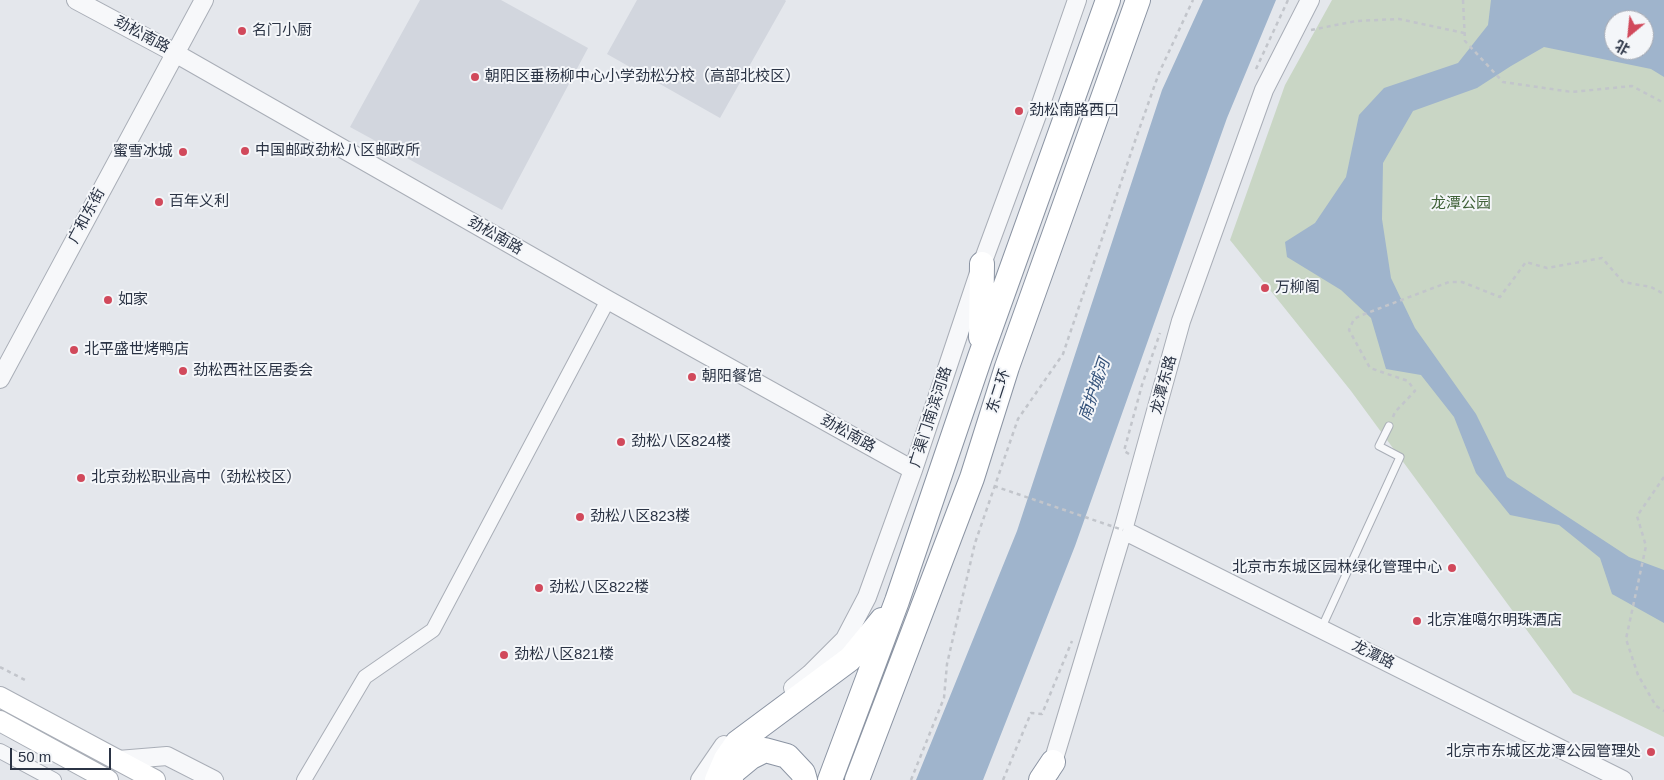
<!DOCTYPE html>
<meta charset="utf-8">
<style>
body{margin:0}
#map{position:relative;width:1664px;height:780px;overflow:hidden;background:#e4e7ec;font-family:Helvetica,"Noto Sans SC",sans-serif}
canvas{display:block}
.north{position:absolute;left:1604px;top:10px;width:50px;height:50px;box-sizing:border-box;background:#f4f6f9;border:1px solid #a4a8b1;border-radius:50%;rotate:208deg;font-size:14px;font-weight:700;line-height:20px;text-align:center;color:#2b3445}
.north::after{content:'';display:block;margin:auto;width:18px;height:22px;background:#d1495b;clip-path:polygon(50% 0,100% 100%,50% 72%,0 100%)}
.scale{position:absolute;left:10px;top:748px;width:101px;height:22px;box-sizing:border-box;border:2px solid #2b3445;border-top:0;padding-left:6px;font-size:15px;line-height:18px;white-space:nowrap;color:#2b3445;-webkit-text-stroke:4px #f4f6f9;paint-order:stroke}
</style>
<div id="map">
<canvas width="1664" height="780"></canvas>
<div class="north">北</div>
<div class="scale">50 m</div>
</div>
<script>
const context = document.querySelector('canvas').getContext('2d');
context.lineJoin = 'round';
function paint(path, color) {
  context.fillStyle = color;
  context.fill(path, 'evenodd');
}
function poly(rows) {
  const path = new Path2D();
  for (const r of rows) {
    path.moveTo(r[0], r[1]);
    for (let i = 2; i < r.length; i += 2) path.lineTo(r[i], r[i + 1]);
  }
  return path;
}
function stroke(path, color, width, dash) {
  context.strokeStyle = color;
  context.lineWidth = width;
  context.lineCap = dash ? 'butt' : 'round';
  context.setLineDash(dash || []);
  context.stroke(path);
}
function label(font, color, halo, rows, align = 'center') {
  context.font = font + ' Helvetica,"Noto Sans SC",sans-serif';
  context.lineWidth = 4;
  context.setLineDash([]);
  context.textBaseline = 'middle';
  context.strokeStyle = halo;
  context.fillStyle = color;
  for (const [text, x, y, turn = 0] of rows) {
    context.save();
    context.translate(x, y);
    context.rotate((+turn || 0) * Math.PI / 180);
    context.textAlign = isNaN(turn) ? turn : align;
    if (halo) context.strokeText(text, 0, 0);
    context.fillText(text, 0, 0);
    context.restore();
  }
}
paint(poly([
 [420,0,501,0,588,48,502,210,350,127],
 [637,0,785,0,786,1,720,118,607,54]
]), '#d2d6de');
paint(poly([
 [1332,0,1664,0,1664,737,1573,693,1351,391,1230,240,1285,85],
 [1614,20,1644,20,1644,50,1614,50]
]), '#c9d6c5');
paint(poly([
 [1203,0,1276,0,1227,118,1075,546,983,780,916,780,1017,531,1162,90],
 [1491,0,1664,0,1664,77,1651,69,1544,47,1511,66,1477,88,1413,111,1383,163,1382,219,1391,278,1415,328,1476,414,1507,477,1629,557,1664,570,1664,623,1612,594,1600,558,1559,525,1510,515,1476,473,1454,417,1421,375,1386,369,1371,318,1341,290,1287,257,1285,242,1315,223,1346,177,1359,115,1384,88,1458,63,1488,25],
 [1614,20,1644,20,1644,50,1614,50]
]), '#9fb4cc');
const service = poly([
 [1321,629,1400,457,1379,446,1389,426]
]);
const minor = poly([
 [0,751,54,780],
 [304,780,365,677,433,630,608,300]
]);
const tertiary = poly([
 [76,0,175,53,608,300,913,470],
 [0,379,204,0],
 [1123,530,1623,780],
 [793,688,810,674,845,639,867,597,913,470,982,264,1037,115,1077,0],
 [118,760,167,756,214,780],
 [1050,772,1123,530,1181,321,1264,90,1310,0],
 [700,780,724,745]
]);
const secondary = poly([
 [0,697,155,780],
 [0,721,108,780]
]);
const trunk = poly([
 [981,337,982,264],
 [717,780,726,759,737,743,850,659,882,620],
 [729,780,734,771,751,757,765,750,787,756,803,773,805,780],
 [830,780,897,601,980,357,1108,0],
 [857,780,972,478,1007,367,1138,0],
 [1041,780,1053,762]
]);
stroke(service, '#a9aeb7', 9);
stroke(minor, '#a9aeb7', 16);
stroke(tertiary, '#a9aeb7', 20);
stroke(secondary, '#a9aeb7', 22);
stroke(trunk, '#8b94a3', 26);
stroke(poly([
 [1463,0,1465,41,1503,82,1572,92,1632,86,1664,103],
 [1311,30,1356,21,1399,19,1464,33],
 [1256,69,1288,0],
 [1393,417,1395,412,1415,391,1408,381,1370,368,1349,330,1354,319,1362,315,1449,282,1462,282,1500,297,1526,262,1547,268,1602,258,1623,282,1651,287,1664,294],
 [1129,454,1124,451,1142,385,1160,333],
 [1664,477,1637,516,1646,546,1626,639,1638,675,1656,706,1664,711],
 [0,667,25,680],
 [911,780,944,698,947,664,975,543,1018,419,1063,354,1135,141,1159,73,1193,0],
 [1003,780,1031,713,1042,714,1072,641]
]), '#c2c5cb', 2.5, [4, 4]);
stroke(service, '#f7f8fa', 7);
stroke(minor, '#f7f8fa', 14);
stroke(tertiary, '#f7f8fa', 18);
stroke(secondary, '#fff', 20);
stroke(trunk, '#fff', 24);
stroke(poly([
 [994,486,1123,530]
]), '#c2c5cb', 2.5, [4, 4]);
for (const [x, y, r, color] of [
 [242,31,5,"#d1495b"],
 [475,77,5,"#d1495b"],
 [1019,111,5,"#d1495b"],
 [245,151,5,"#d1495b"],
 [183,152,5,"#d1495b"],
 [159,202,5,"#d1495b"],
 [1265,288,5,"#d1495b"],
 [108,300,5,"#d1495b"],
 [74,350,5,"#d1495b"],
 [183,371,5,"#d1495b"],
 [692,377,5,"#d1495b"],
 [621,442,5,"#d1495b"],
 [81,478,5,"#d1495b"],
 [580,517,5,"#d1495b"],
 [1452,568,5,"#d1495b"],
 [539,588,5,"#d1495b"],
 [1417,621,5,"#d1495b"],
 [504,655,5,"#d1495b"],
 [1651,752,5,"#d1495b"]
]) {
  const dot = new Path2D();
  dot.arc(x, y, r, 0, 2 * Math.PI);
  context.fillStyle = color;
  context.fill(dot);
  stroke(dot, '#f4f6f9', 2);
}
label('15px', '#2b3445', '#f4f6f9', [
 ["名门小厨",252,31],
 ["朝阳区垂杨柳中心小学劲松分校（高部北校区）",485,77],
 ["劲松南路西口",1029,111],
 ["中国邮政劲松八区邮政所",255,151],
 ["蜜雪冰城",173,152,"right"],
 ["百年义利",169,202],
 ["万柳阁",1275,288],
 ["如家",118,300],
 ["北平盛世烤鸭店",84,350],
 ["劲松西社区居委会",193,371],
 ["朝阳餐馆",702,377],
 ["劲松八区824楼",631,442],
 ["北京劲松职业高中（劲松校区）",91,478],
 ["劲松八区823楼",590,517],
 ["北京市东城区园林绿化管理中心",1442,568,"right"],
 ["劲松八区822楼",549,588],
 ["北京准噶尔明珠酒店",1427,621],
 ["劲松八区821楼",514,655],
 ["北京市东城区龙潭公园管理处",1641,752,"right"]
], 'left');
label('15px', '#2b3445', '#f4f6f9', [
 ["劲松南路",142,35,28],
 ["广和东街",87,216,-62],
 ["劲松南路",495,236,30],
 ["龙潭东路",1164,385,-75],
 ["东二环",999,391,-72],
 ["广渠门南滨河路",931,417,-72],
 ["劲松南路",848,434,29],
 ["龙潭路",1373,655,26]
]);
label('15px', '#3f6138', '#f4f6f9', [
 ["龙潭公园",1461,204]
]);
label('italic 16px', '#34527a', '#f4f6f9', [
 ["南护城河",1095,390,-71]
]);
</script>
